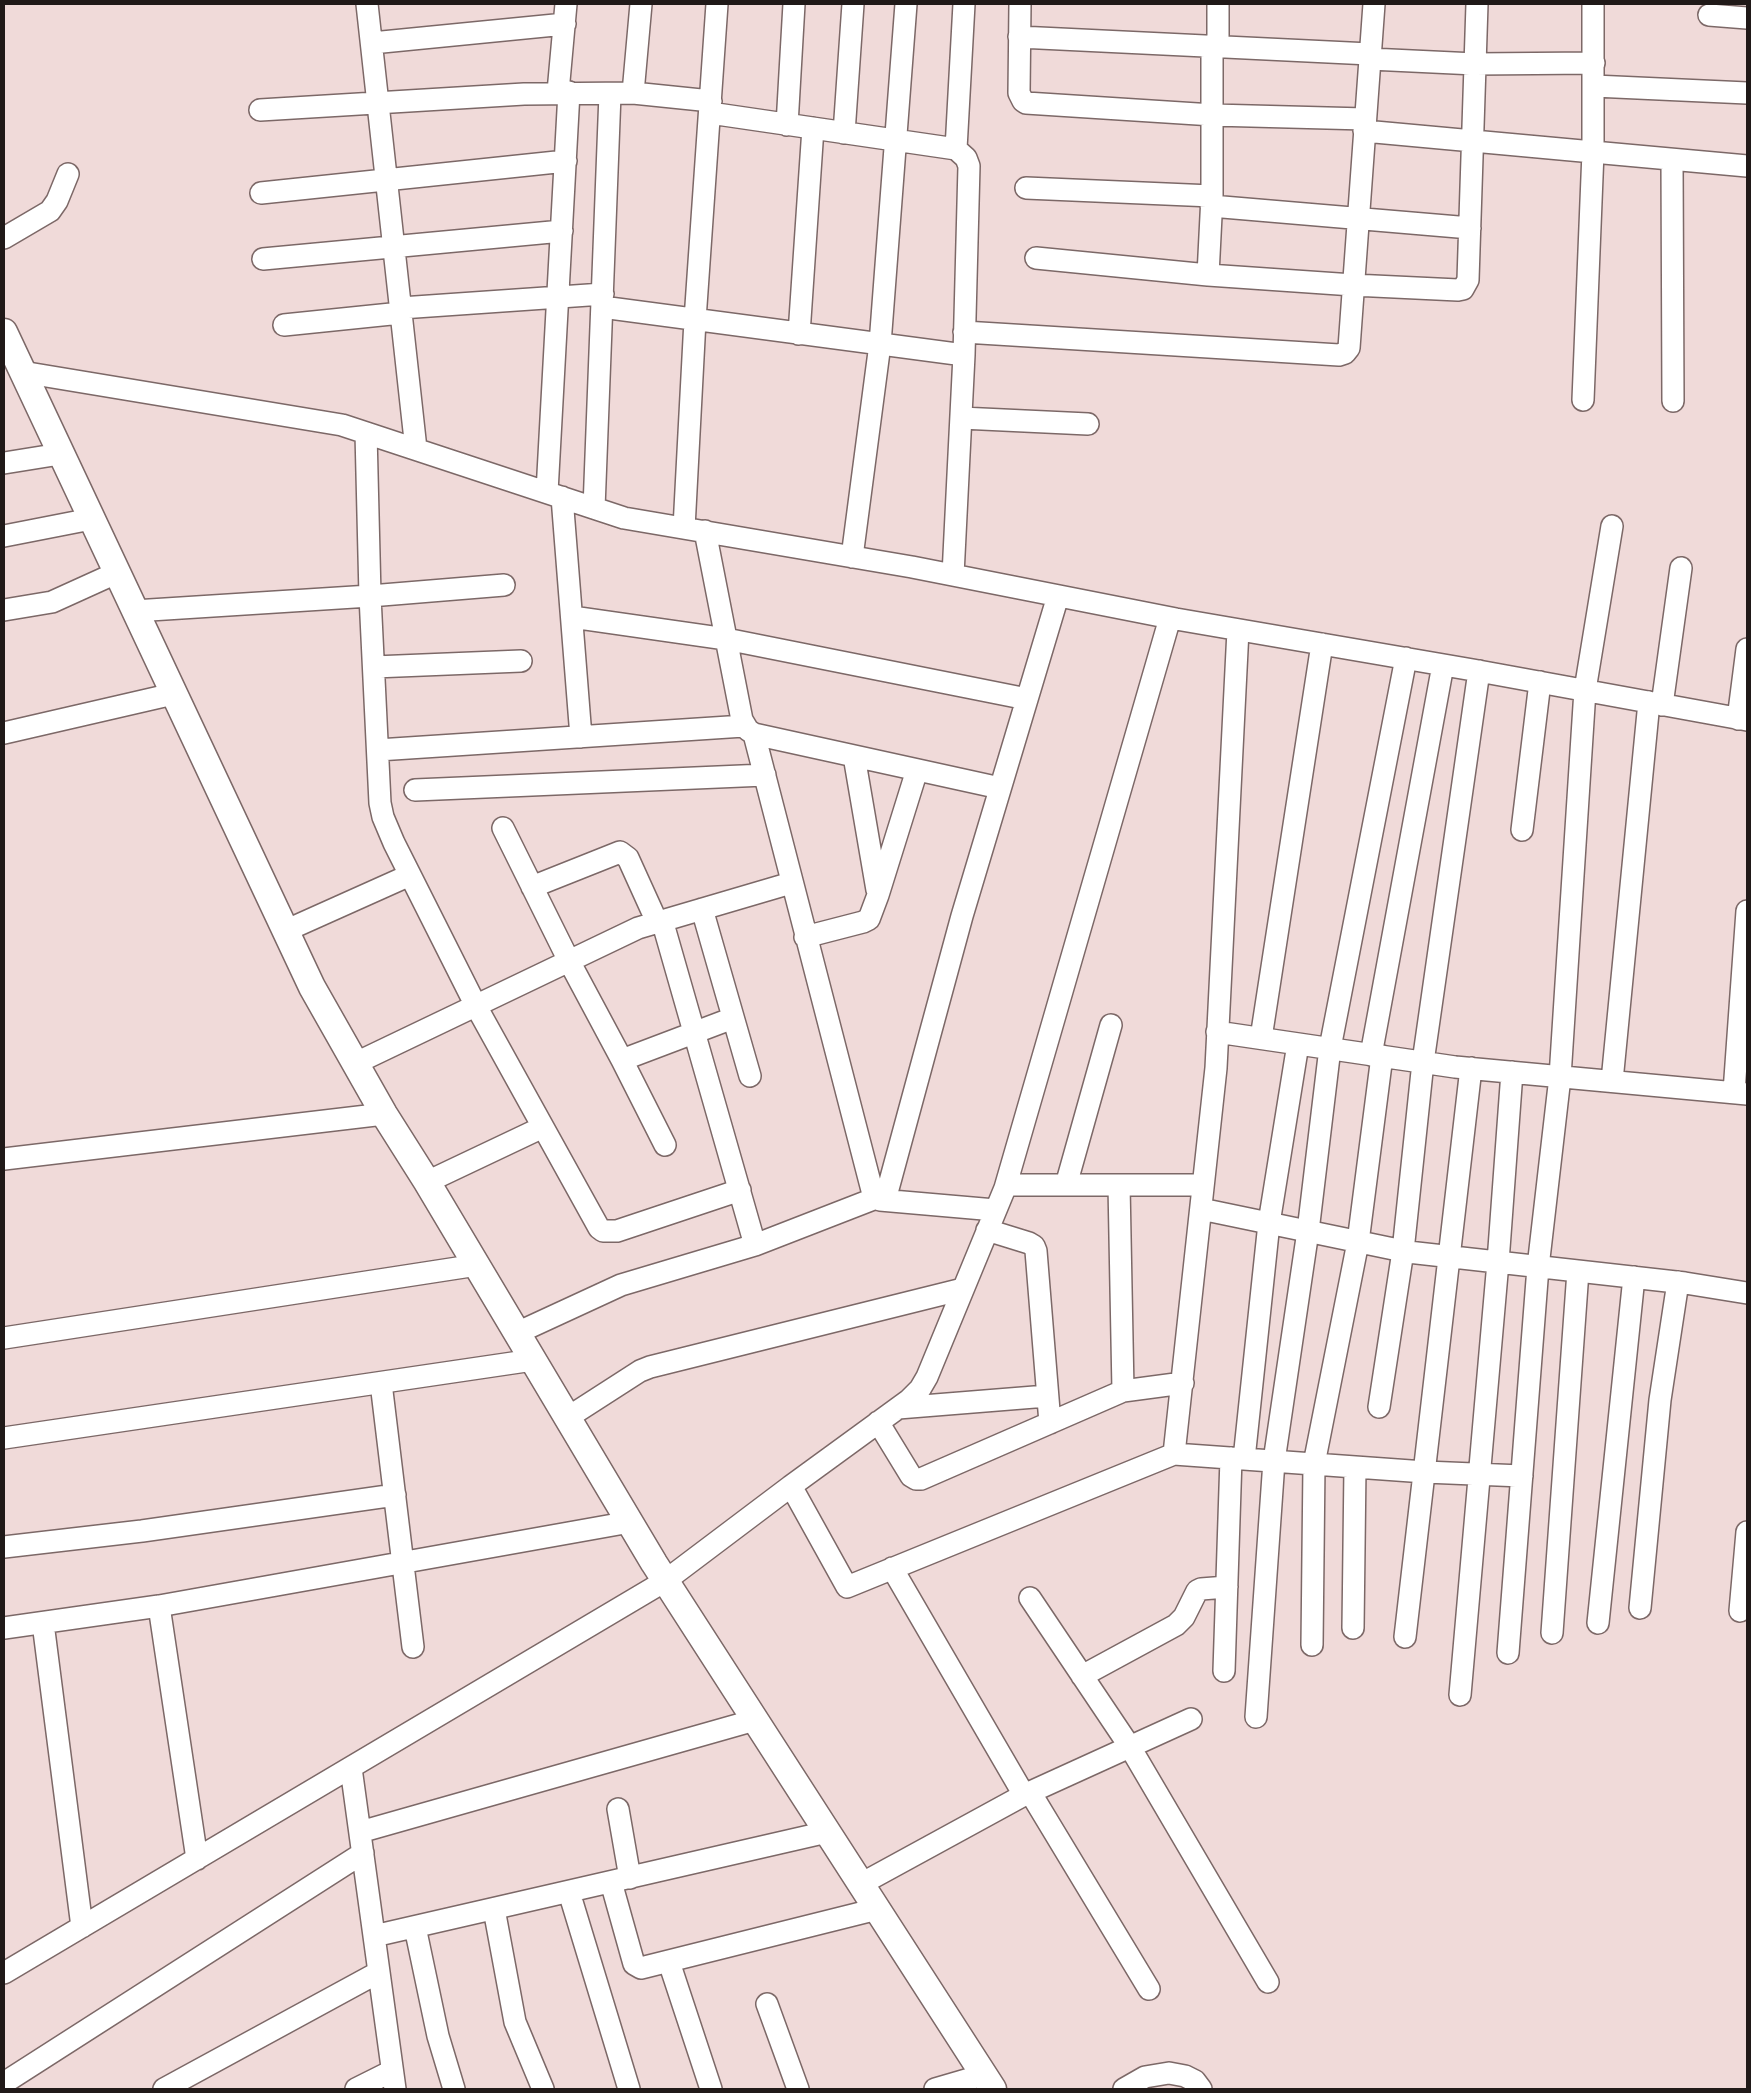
<!DOCTYPE html>
<style>
body{margin:0}
#map{position:relative;width:1751px;height:2093px;overflow:hidden;background:#f0dad9;font-family:"PT Sans",sans-serif}
canvas{display:block}
.frame{position:absolute;inset:0;border:5px solid #201918;pointer-events:none}
</style>
<div id="map">
<canvas width="1751" height="2093"></canvas>
<div class="frame"></div>
</div>
<script>
const context = document.querySelector('canvas').getContext('2d');
context.lineJoin = 'round';
function poly(rows) {
  const path = new Path2D();
  for (const r of rows) {
    path.moveTo(r[0], r[1]);
    for (let i = 2; i < r.length; i += 2) path.lineTo(r[i], r[i + 1]);
  }
  return path;
}
function stroke(path, color, width, dash) {
  context.strokeStyle = color;
  context.lineWidth = width;
  context.lineCap = dash ? 'butt' : 'round';
  context.setLineDash(dash || []);
  context.stroke(path);
}
const minor = poly([
 [367,4,416,449],
 [1020,4,1019,93,1023,101,1026,103,1213,115,1365,119],
 [1218,4,1218,46],
 [1593,4,1593,152,1747,166],
 [1709,15,1747,18],
 [1019,37,1370,54],
 [372,43,565,24],
 [1370,59,1475,64,1594,63],
 [1594,86,1747,93],
 [558,92,566,4],
 [633,93,711,101],
 [260,110,524,94,633,93,641,4],
 [710,113,956,149,966,158,969,166,964,355,953,575],
 [787,125,794,4],
 [1364,131,1593,152,1583,400],
 [844,133,853,4],
 [956,149,964,4],
 [1672,160,1673,401],
 [1026,188,1212,196],
 [261,193,566,161],
 [1211,206,1470,228],
 [4,238,50,211,57,201,68,174],
 [1036,258,1208,275,1353,285,1458,290,1463,289,1468,280,1477,4],
 [263,259,562,231],
 [1208,275,1212,196,1212,45],
 [602,307,964,355],
 [401,308,603,294],
 [284,325,401,313],
 [964,332,1339,355,1345,353,1349,348,1374,4],
 [799,334,813,128],
 [22,372,342,425,624,518,912,567,1176,619,1473,670,1747,720],
 [961,418,1088,424],
 [366,433,370,596,380,803,383,817,394,843,476,1006,599,1228,603,1231,617,1231,740,1190],
 [4,463,60,454],
 [547,492,569,92],
 [562,497,581,737],
 [594,508,610,94],
 [684,528,695,320,717,4],
 [705,531,742,720,748,730,754,734,1000,788],
 [4,536,91,519],
 [852,557,880,344,906,4],
 [4,610,52,602,116,573],
 [134,611,370,596,504,585],
 [572,617,726,639,1027,699],
 [374,667,521,661],
 [1662,705,1681,568],
 [1738,719,1747,649],
 [4,733,173,694],
 [754,734,873,1194,880,1200,995,1210],
 [378,750,744,726],
 [854,756,877,890],
 [415,790,765,775],
 [503,828,569,961,622,1060,665,1145],
 [1522,830,1540,682],
 [532,887,620,852,628,858,657,922],
 [702,909,750,1076],
 [662,920,755,1245],
 [285,931,410,875],
 [805,937,863,922,869,919,878,895,917,770],
 [1217,1032,1455,1067,1747,1094],
 [1261,1038,1322,644],
 [1371,1055,1443,665],
 [622,1060,733,1018],
 [356,1063,638,928,791,883],
 [1612,1081,1649,702],
 [1734,1092,1747,911],
 [4,1159,384,1114],
 [427,1182,543,1127],
 [1066,1185,1111,1025],
 [1119,1185,1123,1391],
 [1005,1188,1170,618],
 [885,1200,962,916,1058,596],
 [1201,1209,1408,1252,1685,1283,1747,1293],
 [987,1230,1029,1243,1034,1246,1036,1251,1050,1423],
 [517,1333,621,1285,755,1245,876,1198],
 [4,1338,477,1265],
 [381,1383,413,1647],
 [1379,1407,1403,1251,1423,1062,1479,671],
 [898,1408,1047,1396],
 [567,1418,640,1371,650,1367,963,1289],
 [878,1422,911,1476,916,1479,921,1479,1123,1391,1183,1383],
 [4,1438,533,1360],
 [1174,1454,1425,1472,1522,1476],
 [1244,1459,1269,1223,1298,1044],
 [791,1486,909,1400,920,1389,927,1377,1005,1188,1011,1185,1203,1185],
 [4,1547,142,1531,395,1495],
 [892,1568,1024,1795],
 [1030,1598,1130,1747,1268,1982],
 [159,1606,197,1859],
 [1640,1608,1660,1400,1678,1282],
 [1740,1611,1747,1532],
 [43,1623,82,1927],
 [1598,1623,1634,1277],
 [4,1628,159,1606,630,1522],
 [1353,1628,1355,1467],
 [1552,1633,1578,1271],
 [1405,1637,1471,1068],
 [1312,1645,1314,1464,1358,1242,1382,1056],
 [1508,1653,1538,1267,1560,1077,1585,690,1612,526],
 [1224,1671,1231,1458],
 [1082,1676,1176,1625,1184,1617,1197,1591,1201,1589,1227,1587],
 [1460,1695,1498,1262,1512,1072],
 [1256,1717,1274,1461,1308,1231,1330,1048,1406,658],
 [351,1768,395,2089],
 [1030,1792,1149,1989],
 [618,1809,630,1878],
 [360,1832,755,1720],
 [611,1882,634,1964,641,1968,877,1909],
 [861,1884,1024,1795,1191,1719],
 [569,1892,629,2089],
 [494,1909,515,2022,543,2089],
 [415,1927,438,2036,454,2089],
 [374,1936,827,1832],
 [669,1962,711,2089],
 [4,1973,665,1581,791,1486,847,1587,1174,1454,1216,1068,1238,630],
 [767,2004,798,2089],
 [4,2083,363,1853],
 [164,2089,379,1972],
 [356,2089,392,2071],
 [935,2089,983,2075],
 [1124,2089,1145,2077,1169,2073,1185,2076,1195,2081,1201,2089]
]);
const major = poly([
 [4,332,312,987,384,1114,427,1182,654,1563,993,2089]
]);
stroke(minor, '#7c6867', 24);
stroke(major, '#7c6867', 29);
stroke(minor, '#fff', 21);
stroke(major, '#fff', 26);
</script>
